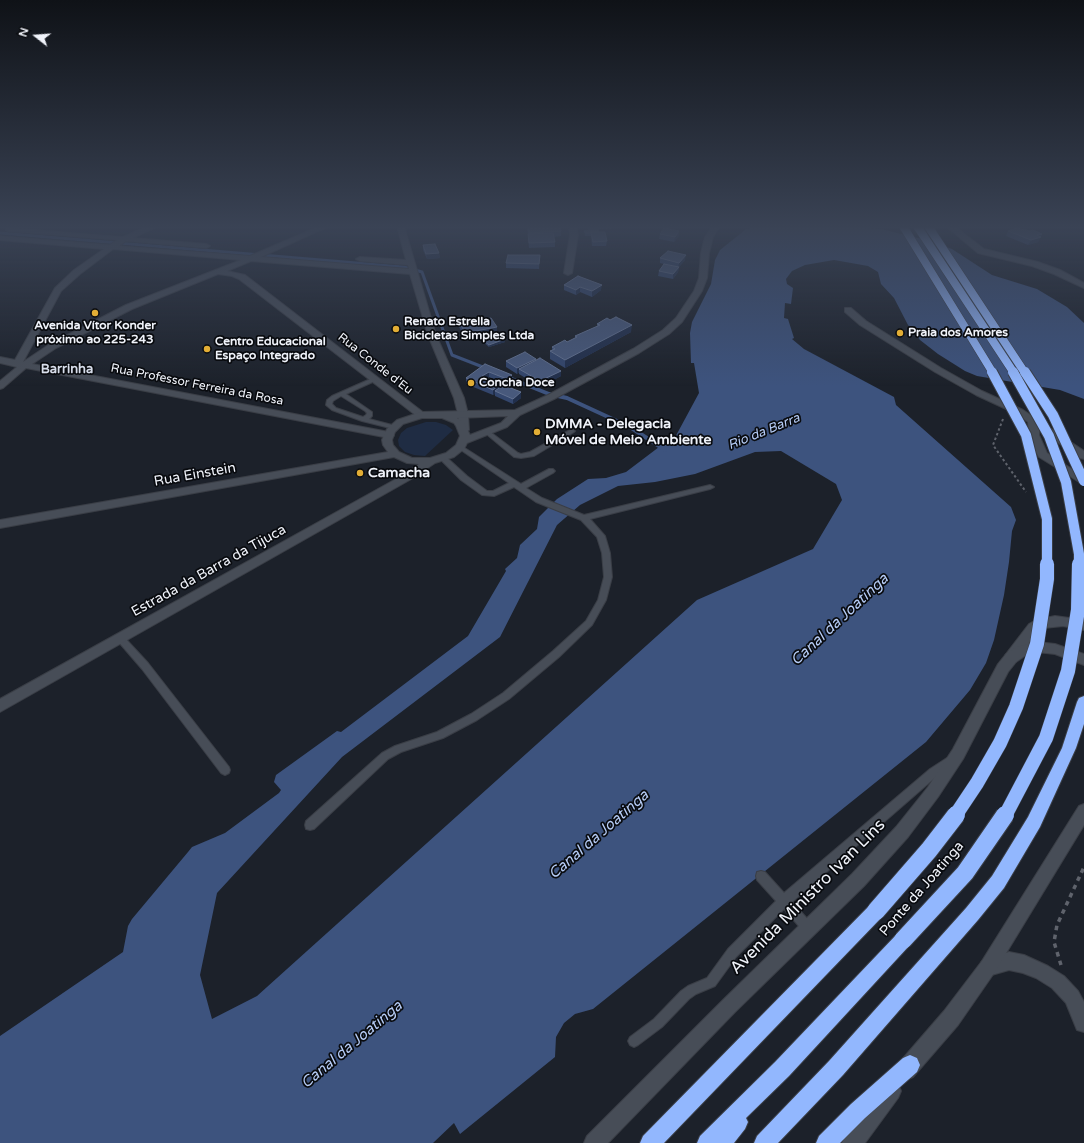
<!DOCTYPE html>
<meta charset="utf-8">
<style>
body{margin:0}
#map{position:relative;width:1084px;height:1143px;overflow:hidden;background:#1c212a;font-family:"Varela Round",sans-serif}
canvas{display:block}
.north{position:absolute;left:16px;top:16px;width:40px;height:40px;-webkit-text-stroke:3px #090b0f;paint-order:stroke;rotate:287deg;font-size:11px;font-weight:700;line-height:16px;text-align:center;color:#f0f3fa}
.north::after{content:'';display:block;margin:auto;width:14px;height:18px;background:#f0f3fa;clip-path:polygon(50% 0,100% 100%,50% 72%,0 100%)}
</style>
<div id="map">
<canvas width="1084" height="1143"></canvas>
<div class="north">N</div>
</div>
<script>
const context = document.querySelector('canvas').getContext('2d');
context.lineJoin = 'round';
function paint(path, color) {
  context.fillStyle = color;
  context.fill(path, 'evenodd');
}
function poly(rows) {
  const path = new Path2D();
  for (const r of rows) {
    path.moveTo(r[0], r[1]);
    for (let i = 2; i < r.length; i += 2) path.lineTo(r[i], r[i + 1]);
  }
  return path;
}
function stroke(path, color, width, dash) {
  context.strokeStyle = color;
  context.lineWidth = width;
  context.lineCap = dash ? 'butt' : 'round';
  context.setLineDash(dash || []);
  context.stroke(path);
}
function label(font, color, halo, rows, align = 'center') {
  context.font = font + ' "Varela Round",sans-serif';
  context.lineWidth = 3.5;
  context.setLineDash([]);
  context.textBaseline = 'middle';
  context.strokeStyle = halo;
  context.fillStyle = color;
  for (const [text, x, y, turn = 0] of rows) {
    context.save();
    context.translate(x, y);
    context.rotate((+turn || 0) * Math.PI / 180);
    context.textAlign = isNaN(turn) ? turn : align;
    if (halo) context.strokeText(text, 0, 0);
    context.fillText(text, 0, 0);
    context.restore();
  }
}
paint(poly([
 [426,422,436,422,446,425,453,430,425,456,414,455,405,452,399,446,398,440,401,433,407,428]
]), '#1f2c43');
paint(poly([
 [763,226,792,228,865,228,881,229,931,241,952,249,992,275,1037,289,1067,307,1084,323,1084,399,1060,390,977,376,965,371,938,354,920,340,908,325,894,298,881,284,878,272,868,266,834,260,805,265,792,271,786,279,787,284,793,288,791,304,785,303,784,318,788,319,794,338,792,339,804,349,894,397,896,405,1011,507,1016,520,1012,531,1009,562,1004,595,994,640,986,663,970,690,926,742,593,1009,575,1014,564,1023,556,1037,555,1057,460,1134,454,1123,433,1143,0,1143,0,1036,123,952,128,926,132,919,188,852,192,847,225,833,279,793,281,790,274,782,276,775,337,731,341,732,468,636,506,571,505,569,517,558,520,545,537,529,539,517,557,499,588,479,606,478,626,472,659,447,672,443,699,393,694,363,691,363,690,333,692,322,711,284,715,260,720,250,746,229],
 [781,451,836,484,842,500,813,549,697,600,257,996,212,1019,200,975,217,893,342,757,500,637,557,525,580,505,618,486,655,482,695,474,755,452]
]), '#3d537e');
stroke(poly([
 [0,233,404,267,422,272,452,355,488,369]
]), '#3d537e', 3);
stroke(poly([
 [507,377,549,394,567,398,630,427,665,450]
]), '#3d537e', 4);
const lane = poly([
 [375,377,377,378,377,380,346,394,372,412,372,416,369,419,396,426,396,428,394,429,362,421,332,410,326,405,327,400,332,396,375,377],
 [341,396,365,411,367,413,366,415,363,417,336,408,332,404,333,401,341,396],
 [572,429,575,431,574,432,534,456,521,458,514,457,484,432,487,430,489,431,518,453,521,454,530,452,572,429],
 [460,445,521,484,549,469,553,469,555,471,553,473,526,488,542,498,584,515,710,485,714,487,710,489,590,519,605,536,610,553,612,577,606,600,592,625,559,657,509,699,477,720,443,738,401,752,388,759,314,829,310,830,306,829,305,825,306,821,382,753,395,746,437,732,471,714,503,693,553,651,586,621,598,600,604,577,602,553,597,537,581,520,536,502,514,487,494,496,482,495,461,480,441,460,440,458,441,456,445,456,467,476,487,491,493,491,509,483,458,448,458,446,460,445],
 [120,635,123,636,148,663,229,767,230,770,229,773,225,775,221,773,142,669,117,640,116,638,117,636,120,635],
 [950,756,953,757,955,760,953,763,938,775,792,902,812,924,814,928,812,932,808,934,804,932,784,909,736,957,715,986,696,994,689,999,662,1027,638,1045,634,1047,630,1045,628,1041,630,1037,654,1019,681,991,688,986,707,978,728,949,776,901,757,880,756,876,757,872,761,871,765,872,784,893,930,769,950,756]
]);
const street = poly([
 [148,226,158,226,133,238,206,244,210,246,206,248,126,241,119,246,250,256,320,226,329,226,261,257,409,269,408,265,360,261,356,259,360,257,406,260,397,226,404,226,436,335,464,398,468,414,469,430,464,433,459,430,458,414,454,398,428,335,410,274,251,261,227,271,245,275,424,413,426,415,421,418,418,417,239,279,232,276,218,274,132,309,56,348,32,364,389,432,394,435,393,437,389,438,26,368,3,388,0,389,0,381,17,367,0,363,0,357,15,360,55,288,74,270,104,249,0,240,0,236,110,245,117,240,8,231,6,230,6,228,123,237,148,226],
 [113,249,241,260,126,305,50,344,23,362,61,291,80,274,113,249],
 [569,226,576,226,578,235,572,273,568,275,564,273,570,235,569,226],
 [946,226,954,226,984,249,1038,262,1060,270,1084,283,1084,288,1054,274,1032,266,978,253,946,226],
 [845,308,851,308,866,321,941,368,982,391,1023,410,1084,451,1084,459,1080,458,1039,429,1039,435,1047,453,1084,477,1084,485,1039,457,1034,449,1029,435,1028,422,1017,414,976,395,935,372,860,325,845,312,845,308],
 [1055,616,1084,620,1084,630,1063,626,1044,628,1033,638,1016,662,1011,663,1006,662,1004,658,1006,654,1029,624,1036,620,1055,616],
 [1009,952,1024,955,1048,966,1064,976,1078,991,1084,1002,1084,1032,1077,1030,1066,1003,1052,988,1036,978,1023,973,1009,970,988,976,982,973,979,967,982,961,1009,952]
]);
const secondary = poly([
 [713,226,720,226,713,237,709,253,707,278,702,291,682,322,669,334,639,353,554,399,520,415,507,427,467,443,464,449,454,457,435,463,413,478,0,712,0,699,405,474,419,464,407,463,394,457,0,528,0,520,388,452,383,445,382,440,387,429,397,420,421,412,515,410,548,395,633,349,663,330,676,318,694,291,699,278,701,253,705,237,713,226],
 [508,416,501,423,470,435,464,423,457,418,508,416],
 [422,418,442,418,454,423,456,426,460,436,456,445,446,453,430,458,412,458,399,452,393,445,392,440,395,432,403,424,422,418],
 [1037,642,1055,644,1084,654,1084,665,1055,654,1037,652,1026,655,1016,662,1008,672,963,759,938,797,908,837,864,886,735,1012,608,1143,584,1143,587,1136,723,1000,852,874,896,827,928,787,953,749,998,664,1006,654,1017,647,1037,642],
 [1084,804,1084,825,994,973,958,1025,913,1077,906,1080,899,1077,896,1070,899,1063,944,1011,982,961,1079,806,1084,804],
 [891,1081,898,1084,901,1091,898,1098,865,1143,842,1143,845,1136,884,1084,891,1081]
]);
const highway = poly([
 [1084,696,1084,724,1076,748,1040,827,1004,888,978,920,843,1075,778,1143,754,1143,757,1136,829,1061,966,908,992,876,1028,817,1062,748,1077,702,1079,698,1084,696],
 [876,903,882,905,884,911,882,917,664,1143,640,1143,643,1136,870,905,876,903],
 [903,931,909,934,912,940,909,946,789,1076,746,1118,748,1122,745,1129,734,1143,697,1143,700,1136,775,1062,897,934,903,931],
 [910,1055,917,1058,920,1065,917,1072,865,1118,840,1143,816,1143,819,1136,851,1104,903,1058,910,1055]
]);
stroke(lane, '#3a3e46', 2);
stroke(street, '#3a3e46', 2);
stroke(secondary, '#3a3e46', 2);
stroke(highway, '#3a3e46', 2);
stroke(poly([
 [1003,419,993,445,1026,492]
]), '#5f636c', 2, [2.5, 2.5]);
stroke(poly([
 [1061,965,1054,942,1057,925,1084,867]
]), '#5f636c', 3.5, [4.5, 4.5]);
paint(lane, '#474d57');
paint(street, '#474d57');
paint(secondary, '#474d57');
paint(highway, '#92b7fe');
const highwayBridgeFar3 = poly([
 [903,226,993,373],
 [917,226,1014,373],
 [928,226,1025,373]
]);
const highwayBridgeFar2 = poly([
 [992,372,1026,435,1047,519,1047,565],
 [1013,372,1049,436,1066,482,1079,554,1079,565],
 [1025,372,1053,415,1084,481]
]);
const highwayBridgeFar1 = poly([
 [955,816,977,783,1000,743,1016,707,1037,644,1047,579,1047,564],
 [1005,816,1046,738,1068,671,1078,610,1079,564]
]);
const highwayBridge = poly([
 [876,911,929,850,956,815],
 [903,940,965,873,1005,815]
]);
stroke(highwayBridgeFar3, '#3a3e46', 9, []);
stroke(highwayBridgeFar2, '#3a3e46', 12, []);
stroke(highwayBridgeFar1, '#3a3e46', 15, []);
stroke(highwayBridge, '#3a3e46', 20, []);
stroke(highwayBridgeFar3, '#92b7fe', 8);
stroke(highwayBridgeFar2, '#92b7fe', 10);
stroke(highwayBridgeFar1, '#92b7fe', 14);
stroke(highwayBridge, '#92b7fe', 18);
paint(poly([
 [527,226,560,226,561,231,561,236,554,237,555,242,555,247,529,248,528,239,528,234],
 [587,226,618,226,617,228,588,230],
 [584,231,599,232,607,241,606,246,592,246,591,236,585,236],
 [1008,231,1042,234,1038,242,1028,245,1006,236],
 [660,234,679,236,674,242,659,239],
 [423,245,439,253,440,258,427,259,423,250],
 [540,255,539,269,506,268,506,263],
 [660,258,685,260,679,267,678,272,673,279,658,276,659,271,664,264,660,263],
 [578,276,601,290,592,297,580,292,576,295,564,290,564,285],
 [477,320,497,332,465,338,459,327,459,321],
 [597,324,631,332,565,368,550,359,550,351,552,350,552,347,567,342,575,338,575,336,597,327],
 [482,339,505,339,505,342,489,347,482,341],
 [536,359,536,360,561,376,540,387,519,374,519,372,517,374,506,367,506,361],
 [485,364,512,381,507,384,489,377,487,379,521,398,513,404,495,396,495,394,493,395,466,384,466,378]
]), '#33466d');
paint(poly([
 [679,231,679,236,674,242,675,237],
 [1042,234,1038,242,1028,245,1031,240,1037,235],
 [439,253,440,258,427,259,426,254],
 [686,255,685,260,679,267,678,272,673,279,673,274,678,268,679,263],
 [602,285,601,290,592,297,592,291],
 [580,287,580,292,576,295,576,290],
 [632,325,631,332,565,368,565,360],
 [497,327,497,332,465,338,465,333],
 [505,339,505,342,489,347,489,345],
 [536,359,536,364,519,369,519,372,517,374,517,368],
 [561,371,561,376,540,387,540,381],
 [489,372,489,377,482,382,482,376],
 [512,375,512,381,507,384,507,379],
 [500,384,501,390,495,391,495,394,493,395,493,390],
 [521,392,521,398,513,404,513,399]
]), '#212f4c');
const building = poly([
 [528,226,560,226,561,231,529,233,528,226],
 [664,228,679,231,675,237,660,234,664,228],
 [1016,228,1030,231,1033,230,1042,234,1037,235,1041,237,1031,240,1008,231,1016,228],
 [598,230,599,232,591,232,591,233,585,233,584,231,598,230],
 [591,232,605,232,607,241,593,242,591,232],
 [553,233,555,242,529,243,528,234,553,233],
 [435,244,439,253,426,254,423,245,435,244],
 [668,251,686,255,679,263,660,258,668,251],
 [508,255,540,255,539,264,506,263,508,255],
 [664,264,679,267,673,274,659,271,664,264],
 [578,276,602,285,592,291,580,287,576,290,564,285,578,276],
 [616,317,632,325,565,360,550,351,555,349,552,347,565,340,567,342,577,337,575,336,600,325,597,324,607,318,610,320,616,317],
 [476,318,477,320,491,318,497,327,465,333,459,321,476,318],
 [498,333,505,339,489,345,482,339,498,333],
 [525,352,536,359,517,368,506,361,525,352],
 [540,358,561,371,540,381,519,369,540,358],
 [485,364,512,375,507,379,489,372,482,376,500,384,493,390,466,378,485,364],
 [503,385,521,392,513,399,495,391,503,385]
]);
paint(building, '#48597c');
stroke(building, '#627190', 1);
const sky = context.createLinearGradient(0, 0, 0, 386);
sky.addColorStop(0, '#0f1217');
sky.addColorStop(0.59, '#3a4355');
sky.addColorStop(1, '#3a435500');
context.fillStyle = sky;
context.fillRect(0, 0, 1084, 386);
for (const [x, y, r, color] of [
 [95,313,4,"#e3ae35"],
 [396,329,4,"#e3ae35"],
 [900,333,4,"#e3ae35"],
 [207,349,4,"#e3ae35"],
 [471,383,4,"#e3ae35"],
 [537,432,4,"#e3ae35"],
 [360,473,4,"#e3ae35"]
]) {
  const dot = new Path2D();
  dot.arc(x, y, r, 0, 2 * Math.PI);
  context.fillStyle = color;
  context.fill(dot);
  stroke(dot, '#090b0f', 1.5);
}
label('bold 12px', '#f0f3fa', '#090b0f', [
 ["Renato Estrella",404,322],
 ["Bicicletas Simples Ltda",404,336],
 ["Avenida Vítor Konder",95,326,"center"],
 ["próximo ao 225-243",95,340,"center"],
 ["Praia dos Amores",908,333],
 ["Centro Educacional",215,342],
 ["Espaço Integrado",215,356],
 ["Concha Doce",479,383]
], 'left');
label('12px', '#f0f3fa', '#090b0f', [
 ["Rua Conde d'Eu",375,364,38],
 ["Rua Professor Ferreira da Rosa",197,385,11]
]);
label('bold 13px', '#d7ddea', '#090b0f', [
 ["Barrinha",67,370]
]);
label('italic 13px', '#b7cdf7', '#090b0f', [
 ["Rio da Barra",764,432,-22]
]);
label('bold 14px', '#f0f3fa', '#090b0f', [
 ["DMMA - Delegacia",545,424],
 ["Móvel de Meio Ambiente",545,440],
 ["Camacha",368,473]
], 'left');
label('14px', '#f0f3fa', '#090b0f', [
 ["Rua Einstein",195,475,-10],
 ["Estrada da Barra da Tijuca",209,571,-29],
 ["Ponte da Joatinga",922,889,-49]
]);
label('italic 15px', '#b7cdf7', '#090b0f', [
 ["Canal da Joatinga",840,620,-43],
 ["Canal da Joatinga",599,835,-41],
 ["Canal da Joatinga",352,1045,-40]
]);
label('17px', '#f0f3fa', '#090b0f', [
 ["Avenida Ministro Ivan Lins",808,897,-45]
]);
</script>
